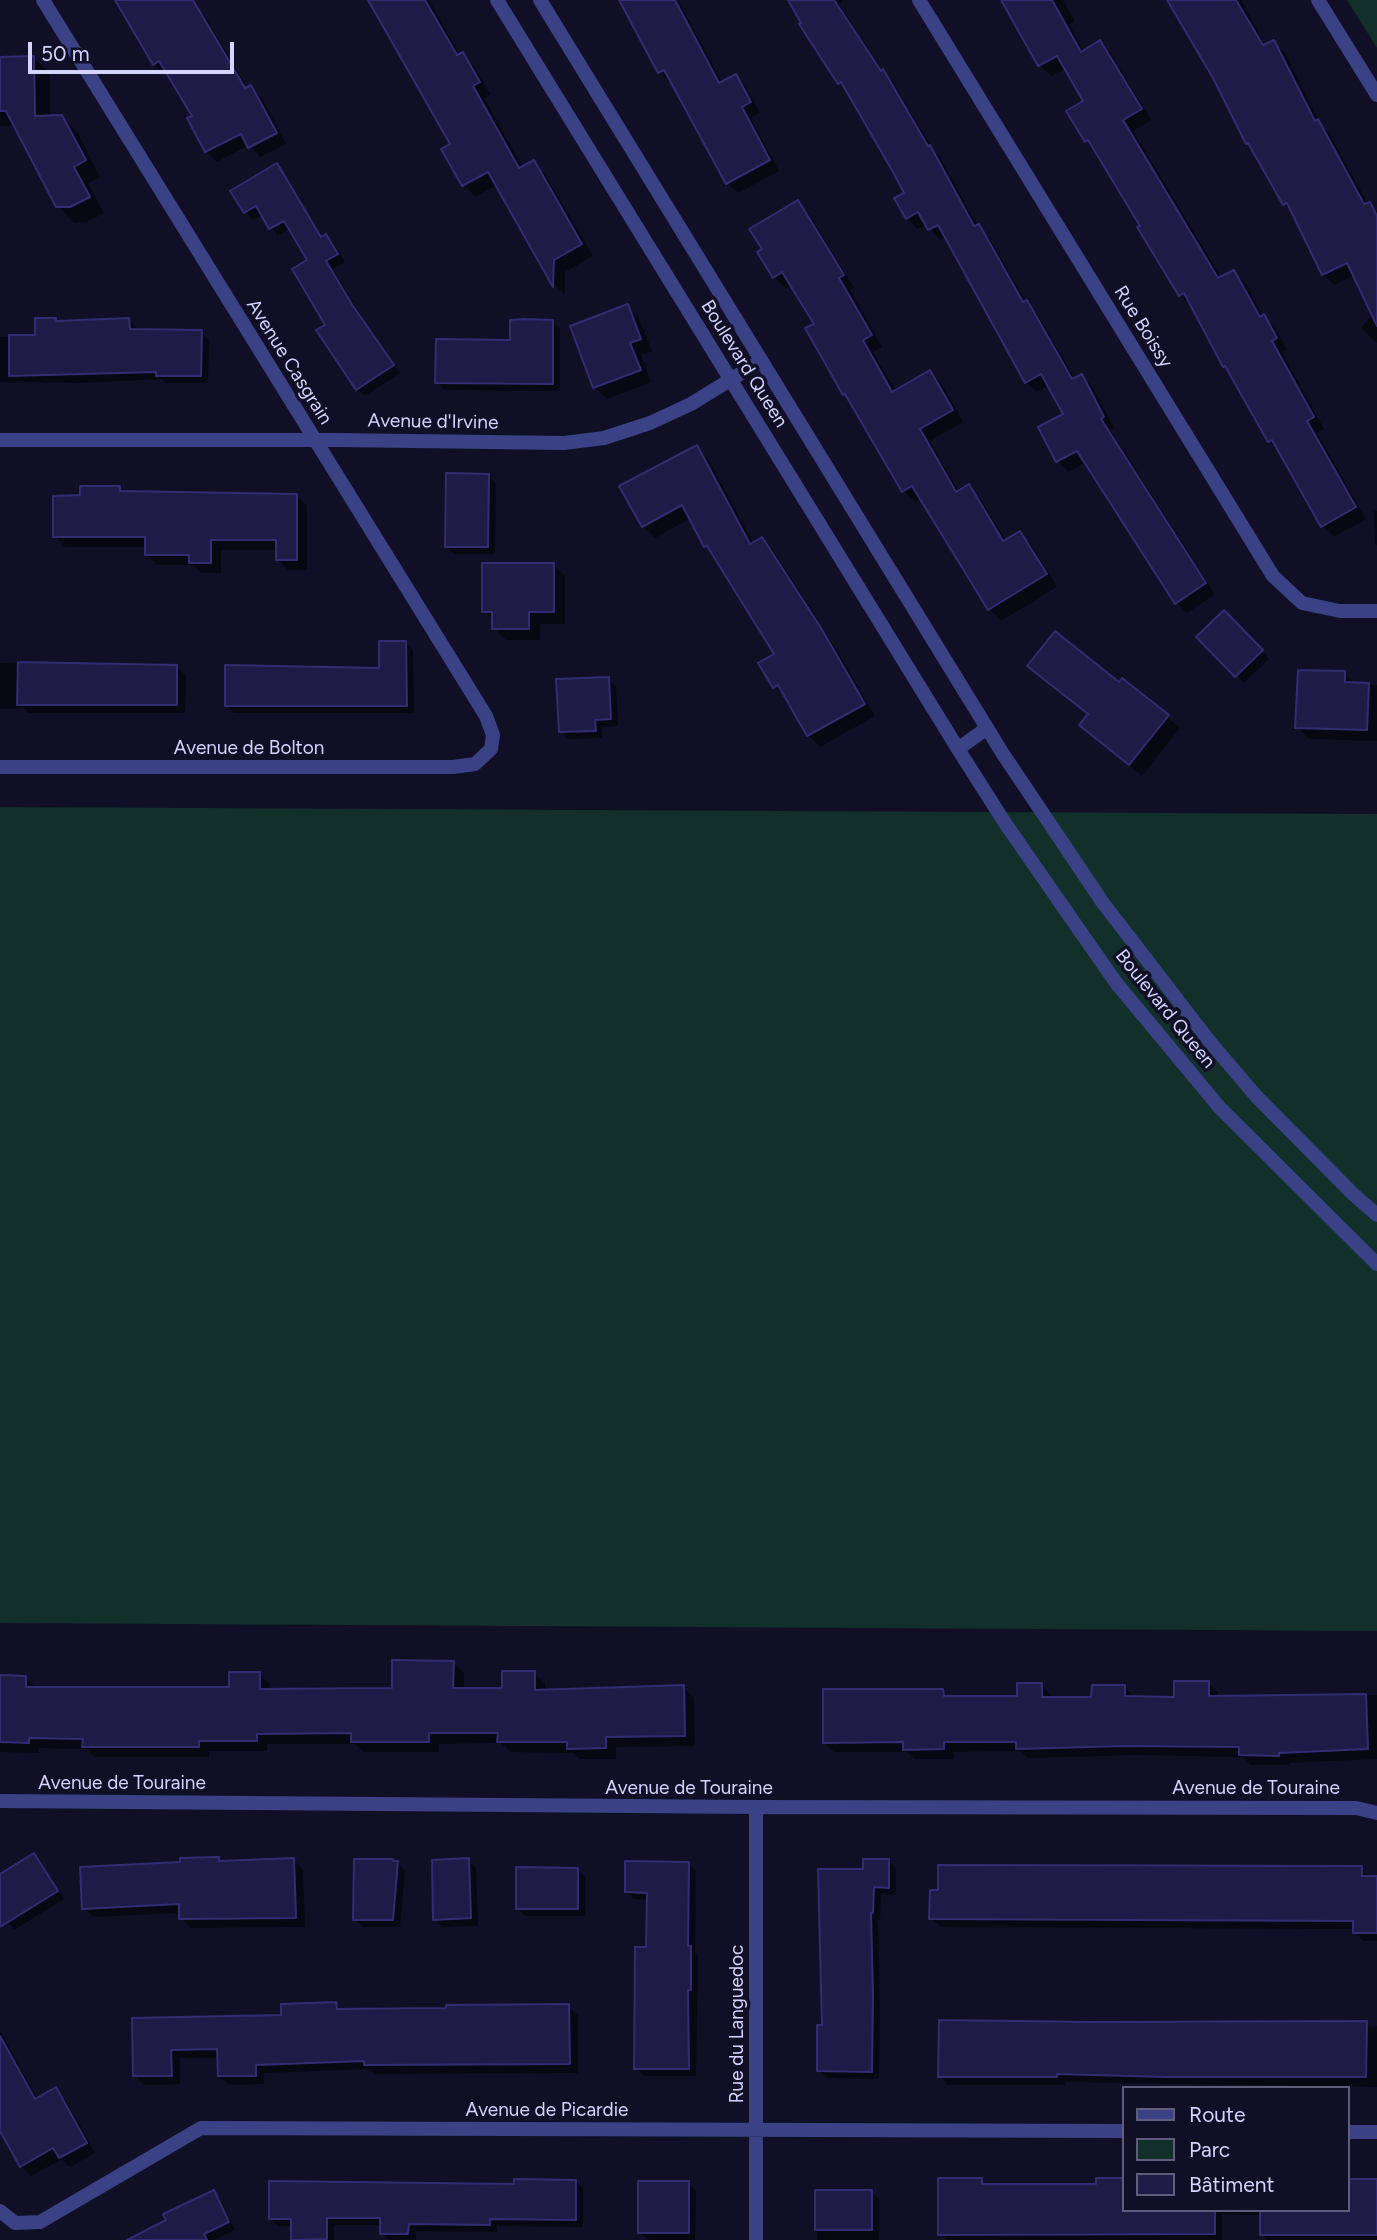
<!DOCTYPE html>
<meta charset="utf-8">
<style>
body{margin:0}
#map{position:relative;width:1377px;height:2240px;overflow:hidden;background:#100f25;font-family:Figtree,sans-serif}
canvas{display:block}
.legend{position:absolute;left:1122px;top:2086px;width:228px;height:126px;box-sizing:border-box;background:#100f25;border:2px solid #5e5e7c;margin:0;padding:9px 12px;list-style:none;font-size:21px;color:#d4d4ff}
.legend li{display:flex;align-items:center;gap:14px;height:35px}
.legend b{width:35px;border:2px solid #5e5e7c}
.scale{position:absolute;left:28px;top:42px;width:206px;height:32px;box-sizing:border-box;border:4px solid #d4d4ff;border-top:0;padding-left:9px;font-size:21px;line-height:24px;white-space:nowrap;color:#d4d4ff;-webkit-text-stroke:5px #100f25;paint-order:stroke}
</style>
<div id="map">
<canvas width="1377" height="2240"></canvas>
<ul class="legend">
<li><b style="height:9px;background:#3a4184"></b>Route</li>
<li><b style="height:19px;background:#122f2a"></b>Parc</li>
<li><b style="height:19px;background:#1e1b46"></b>Bâtiment</li>
</ul>
<div class="scale">50 m</div>
</div>
<script>
const context = document.querySelector('canvas').getContext('2d');
context.lineJoin = 'round';
function paint(path, color) {
  context.fillStyle = color;
  context.fill(path, 'evenodd');
}
function poly(rows) {
  const path = new Path2D();
  for (const r of rows) {
    path.moveTo(r[0], r[1]);
    for (let i = 2; i < r.length; i += 2) path.lineTo(r[i], r[i + 1]);
  }
  return path;
}
function stroke(path, color, width, dash) {
  context.strokeStyle = color;
  context.lineWidth = width;
  context.lineCap = dash ? 'butt' : 'round';
  context.setLineDash(dash || []);
  context.stroke(path);
}
function label(font, color, halo, rows, align = 'center') {
  context.font = font + ' Figtree,sans-serif';
  context.lineWidth = 7;
  context.setLineDash([]);
  context.textBaseline = 'middle';
  context.strokeStyle = halo;
  context.fillStyle = color;
  for (const [text, x, y, turn = 0] of rows) {
    context.save();
    context.translate(x, y);
    context.rotate((+turn || 0) * Math.PI / 180);
    context.textAlign = isNaN(turn) ? turn : align;
    if (halo) context.strokeText(text, 0, 0);
    context.fillText(text, 0, 0);
    context.restore();
  }
}
paint(poly([
 [1347,0,1377,0,1377,48],
 [0,807,1377,814,1377,1631,0,1623]
]), '#122f2a');
paint(poly([
 [117,0,179,0,194,5,205,16,248,89,251,87,262,98,286,144,260,157,249,145,217,162,206,151,194,117,168,73,165,75,154,64],
 [370,0,429,0,460,55,462,54,474,66,490,94,484,98,523,168,533,162,545,174,593,256,565,272,565,295,555,285,497,185,475,197,464,185,444,150,452,144],
 [621,0,678,0,723,84,736,76,746,87,760,113,751,118,779,171,738,193,727,183,672,82,670,83,659,72],
 [790,0,841,0,842,2,839,4,885,74,893,82,934,151,940,157,978,227,989,237,1026,302,1037,313,1075,379,1082,376,1092,386,1114,428,1110,429,1215,594,1187,613,1176,602,1087,462,1068,472,1058,461,1040,427,1065,415,1049,385,1037,392,1026,382,947,236,940,240,927,224,917,229,907,218,907,193,850,93,839,83],
 [999,0,1063,0,1075,21,1069,24,1084,52,1100,42,1111,53,1151,120,1133,131,1222,279,1234,272,1245,283,1264,317,1275,328,1287,350,1282,352,1324,429,1317,433,1366,519,1334,537,1323,526,1281,452,1269,441,1191,306,1180,295,1096,151,1086,141,1085,101,1066,68,1051,76,1039,65,1004,1,1001,2],
 [1173,0,1241,0,1266,46,1274,42,1285,53,1321,125,1329,133,1368,204,1377,211,1377,343,1361,328,1373,314,1355,275,1334,285,1323,274,1294,214,1284,204,1254,150,1247,143],
 [34,58,50,74,50,117,62,117,78,133,100,177,88,183,104,213,87,222,74,223,58,206,16,126,0,126,0,59],
 [277,166,284,173,323,238,326,236,334,244,345,262,333,269,361,316,400,373,365,396,357,389,327,325,310,260,290,228,278,236,263,214,253,220,245,212],
 [798,202,809,214,854,288,850,290,882,347,873,352,896,392,930,373,942,384,963,422,930,441,959,492,969,486,980,498,1006,541,1020,533,1032,545,1057,587,1001,621,989,609,922,499,915,502,903,491,808,329,816,324,792,285,786,289,774,277],
 [627,306,639,318,652,351,641,355,651,382,607,399,595,387],
 [56,320,59,323,129,320,136,328,137,331,201,332,209,340,208,383,166,383,162,379,81,383,0,382,0,337,36,337],
 [553,322,560,329,560,391,445,390,437,382],
 [696,447,708,459,754,544,762,539,774,551,832,642,875,716,820,747,808,735,788,698,774,687,761,664,777,655,716,557,706,546,691,518,655,538,643,526],
 [489,475,496,483,495,554,454,554,447,546],
 [119,488,124,493,296,495,307,506,307,570,288,570,277,559,277,550,221,550,221,573,201,573,194,565,157,565,146,554,146,547,65,547,55,537,81,497],
 [1374,511,1377,511,1377,546,1375,543],
 [553,564,565,576,565,624,540,624,540,640,506,640,494,628,494,621,484,611],
 [1224,612,1269,659,1244,683,1199,637],
 [405,643,413,650,414,713,234,713,227,705,381,669],
 [0,663,177,667,186,676,185,713,28,713,24,708,0,709],
 [1030,666,1119,684,1123,680,1180,728,1142,776,1093,737,1081,725,1089,715],
 [1344,673,1355,684,1377,685,1377,741,1309,739,1297,727],
 [608,679,616,687,618,726,602,727,602,738,568,739,561,731],
 [453,1662,464,1673,464,1690,504,1690,534,1673,545,1683,545,1691,683,1687,694,1698,695,1746,616,1747,616,1759,580,1759,573,1753,510,1752,501,1743,439,1744,439,1752,364,1752,355,1744,267,1744,267,1751,209,1751,209,1757,95,1757,87,1749,39,1748,39,1753,0,1752,0,1677,25,1677,37,1689,231,1689,260,1674,270,1685,270,1691,393,1690],
 [1208,1683,1218,1693,1218,1697,1377,1695,1377,1759,1289,1763,1289,1765,1251,1765,1243,1757,1136,1755,1028,1758,1021,1751,953,1752,954,1759,915,1759,907,1752,834,1752,824,1742,943,1690,950,1698,1019,1697,1041,1685,1051,1695,1051,1698,1093,1698,1124,1687,1135,1698,1176,1698],
 [34,1855,41,1863,64,1899,14,1930,0,1911,0,1876],
 [219,1859,222,1862,294,1860,303,1870,305,1927,191,1928,181,1918,181,1913,93,1917,84,1908,181,1864],
 [468,1860,476,1868,478,1926,442,1927,435,1919],
 [889,1861,896,1869,896,1895,881,1894,880,1920,878,1920,880,2004,879,2079,827,2078,819,2071,823,2027,864,1871],
 [397,1863,405,1871,400,1927,363,1927,355,1919],
 [688,1863,696,1871,695,1953,698,1956,696,2076,644,2076,636,2068,648,1949,649,1900,634,1899,626,1892],
 [1361,1868,1370,1877,1377,1878,1377,1941,1364,1941,1355,1933,1355,1929,940,1927,931,1918,940,1892],
 [577,1869,585,1877,585,1916,525,1916,517,1908],
 [336,2004,343,2011,568,2006,578,2015,578,2073,375,2074,370,2069,264,2073,264,2084,229,2085,219,2076,219,2058,180,2058,180,2084,144,2085,135,2076,134,2020,283,2017],
 [1366,2023,1370,2027,1377,2026,1377,2087,1065,2082,1065,2085,948,2085,940,2076,1091,2024],
 [0,2031,38,2099,56,2090,66,2100,95,2153,70,2167,62,2159,31,2176,21,2166,0,2128],
 [981,2180,987,2186,1098,2186,1098,2180,1123,2180,1123,2210,1347,2210,1377,2180,1377,2240,1268,2240,1262,2234,1262,2215,1222,2214,1222,2240,946,2240,940,2234],
 [576,2181,583,2189,583,2227,497,2226,497,2232,416,2231,416,2240,389,2240,382,2233,382,2225,334,2225,334,2240,294,2240,293,2226,278,2226,271,2218,515,2185],
 [688,2183,696,2191,695,2240,648,2240,640,2232],
 [214,2192,221,2200,235,2230,214,2240,131,2240,168,2221],
 [817,2192,871,2192,879,2199,879,2240,817,2240]
]), '#0007');
const building = poly([
 [115,0,193,0,245,88,251,85,277,133,248,148,241,134,205,152,187,118,192,116,159,61,153,65,115,0],
 [368,0,425,0,457,55,463,52,480,82,473,86,519,168,534,160,582,244,554,260,553,287,488,172,462,186,441,149,450,144,368,0],
 [619,0,675,0,719,83,736,74,751,102,742,107,770,160,726,184,664,70,658,73,619,0],
 [788,0,834,0,881,71,883,69,928,146,930,145,974,226,979,224,1023,302,1027,300,1072,379,1082,374,1104,417,1101,419,1206,583,1175,604,1077,451,1056,462,1038,427,1063,414,1041,374,1025,383,938,225,928,230,918,212,906,219,894,198,904,193,893,172,841,82,838,84,799,24,801,23,788,0],
 [1001,0,1052,0,1081,52,1100,40,1142,109,1123,120,1218,278,1234,270,1260,317,1264,314,1277,338,1272,341,1314,417,1307,421,1356,507,1321,527,1272,440,1268,442,1225,366,1223,367,1184,293,1179,296,1137,227,1140,226,1088,140,1085,142,1066,111,1083,101,1057,56,1038,66,1001,0],
 [1167,0,1236,0,1263,45,1274,40,1315,121,1318,119,1364,204,1370,202,1377,216,1377,326,1347,263,1322,275,1287,203,1283,205,1248,143,1246,144,1213,78,1167,0],
 [34,56,35,116,62,115,86,160,74,167,90,197,70,207,56,207,6,111,0,111,0,57,34,56],
 [277,163,321,237,326,234,338,254,326,261,353,306,394,365,356,390,316,330,325,325,292,269,307,260,284,221,269,229,256,206,244,213,230,191,277,163],
 [798,200,844,275,839,278,872,335,863,340,892,392,930,370,953,410,920,429,956,492,969,484,1003,541,1020,531,1047,574,988,610,912,486,902,492,845,394,843,395,805,328,814,324,782,272,773,278,757,252,762,249,749,229,798,200],
 [628,304,641,339,630,343,641,370,593,388,570,326,628,304],
 [35,318,56,318,56,321,129,318,130,329,202,330,201,376,156,376,156,372,9,376,9,335,35,335,35,318],
 [525,319,553,320,553,384,435,383,436,339,510,340,510,320,525,319],
 [697,445,750,544,762,537,821,628,865,704,807,736,778,685,773,688,758,663,774,654,707,546,704,547,682,505,642,527,619,486,697,445],
 [446,473,489,474,488,547,445,547,446,473],
 [80,486,120,486,120,491,297,494,297,560,276,560,276,540,211,540,211,563,189,563,189,555,145,555,145,537,53,537,53,496,80,495,80,486],
 [482,563,554,563,554,612,529,612,529,629,492,629,492,612,482,612,482,563],
 [1224,610,1263,650,1235,677,1196,637,1224,610],
 [1055,631,1119,682,1122,678,1169,715,1129,765,1079,725,1088,714,1027,666,1055,631],
 [379,641,406,641,407,706,225,706,225,665,379,668,379,641],
 [18,662,177,665,177,705,17,705,18,662],
 [1298,670,1345,671,1345,682,1369,683,1367,730,1295,728,1298,670],
 [609,677,611,719,595,720,596,731,559,732,556,679,609,677],
 [392,1660,454,1661,453,1688,502,1688,502,1671,535,1671,535,1690,684,1685,685,1736,606,1737,606,1748,567,1749,567,1742,497,1742,498,1733,429,1733,429,1742,351,1742,351,1733,257,1734,257,1741,199,1741,199,1747,82,1747,83,1739,29,1738,29,1743,0,1742,0,1675,26,1676,26,1687,229,1687,229,1672,260,1672,260,1689,392,1688,392,1660],
 [1174,1681,1209,1681,1209,1696,1366,1694,1368,1749,1279,1753,1279,1756,1239,1755,1239,1747,1125,1746,1016,1749,1016,1742,944,1742,944,1749,903,1750,903,1742,823,1743,823,1689,943,1689,944,1696,1017,1696,1017,1683,1042,1683,1042,1697,1091,1697,1092,1685,1125,1685,1125,1696,1174,1697,1174,1681],
 [34,1853,58,1891,0,1927,0,1874,34,1853],
 [219,1857,219,1861,294,1858,296,1918,179,1919,179,1904,82,1909,80,1867,180,1862,180,1858,219,1857],
 [469,1858,471,1918,433,1920,432,1860,469,1858],
 [354,1859,393,1859,393,1861,398,1861,393,1920,353,1920,354,1859],
 [863,1859,889,1859,889,1888,874,1887,873,1913,871,1913,873,1995,872,2072,817,2071,817,2025,822,2025,818,1869,863,1869,863,1859],
 [625,1861,689,1862,688,1946,691,1946,691,1990,688,1990,689,2069,634,2069,635,1947,646,1947,647,1893,625,1892,625,1861],
 [938,1865,1362,1866,1362,1876,1377,1876,1377,1933,1353,1933,1353,1921,929,1919,930,1890,938,1890,938,1865],
 [516,1867,578,1868,578,1909,516,1909,516,1867],
 [336,2002,337,2009,446,2008,446,2005,569,2004,570,2064,364,2065,364,2061,256,2065,256,2076,218,2076,217,2049,171,2050,172,2076,133,2076,132,2018,281,2015,281,2004,336,2002],
 [939,2020,1091,2022,1367,2021,1366,2077,1166,2077,1057,2074,1057,2077,938,2077,939,2020],
 [0,2036,35,2099,56,2087,87,2143,59,2158,53,2148,20,2167,0,2131,0,2036],
 [938,2178,982,2178,982,2184,1096,2184,1096,2178,1123,2178,1123,2210,1215,2210,1215,2234,938,2235,938,2178],
 [514,2179,576,2180,576,2220,490,2219,490,2225,409,2224,408,2234,380,2234,380,2218,327,2218,327,2239,291,2240,291,2219,269,2219,269,2181,514,2184,514,2179],
 [1347,2179,1377,2179,1377,2235,1260,2235,1260,2210,1347,2210,1347,2179],
 [638,2181,689,2181,689,2233,638,2233,638,2181],
 [214,2190,229,2222,204,2234,207,2240,127,2240,166,2220,163,2214,214,2190],
 [815,2190,872,2190,872,2230,815,2230,815,2190]
]);
paint(building, '#1e1b46');
stroke(building, '#322d72', 2);
stroke(poly([
 [497,0,958,749,1005,823,1082,934,1117,984,1220,1108,1377,1264],
 [540,0,1003,754,1103,903,1210,1042,1256,1096,1352,1193,1377,1215],
 [919,0,1273,576,1302,603,1340,611,1377,611],
 [1318,0,1377,95],
 [0,440,337,440,564,443,604,438,650,423,691,404,761,361],
 [958,749,987,728],
 [0,767,453,767,475,764,491,749,493,735,486,716,43,0],
 [0,1801,756,1807,1356,1808,1377,1813],
 [1347,2132,1377,2132],
 [0,2211,15,2223,40,2222,201,2128,1123,2131],
 [756,2240,756,1807]
]), '#3a4184', 14);
label('19px', '#d4d4ff', '#100f25', [
 ["Rue Boissy",1143,327,58],
 ["Avenue Casgrain",289,362,58],
 ["Boulevard Queen",744,364,58],
 ["Avenue d'Irvine",433,422,1],
 ["Avenue de Bolton",249,748],
 ["Boulevard Queen",1165,1009,51],
 ["Avenue de Touraine",122,1783],
 ["Avenue de Touraine",689,1788],
 ["Avenue de Touraine",1256,1788],
 ["Rue du Languedoc",737,2024,-90],
 ["Avenue de Picardie",547,2110]
]);
</script>
